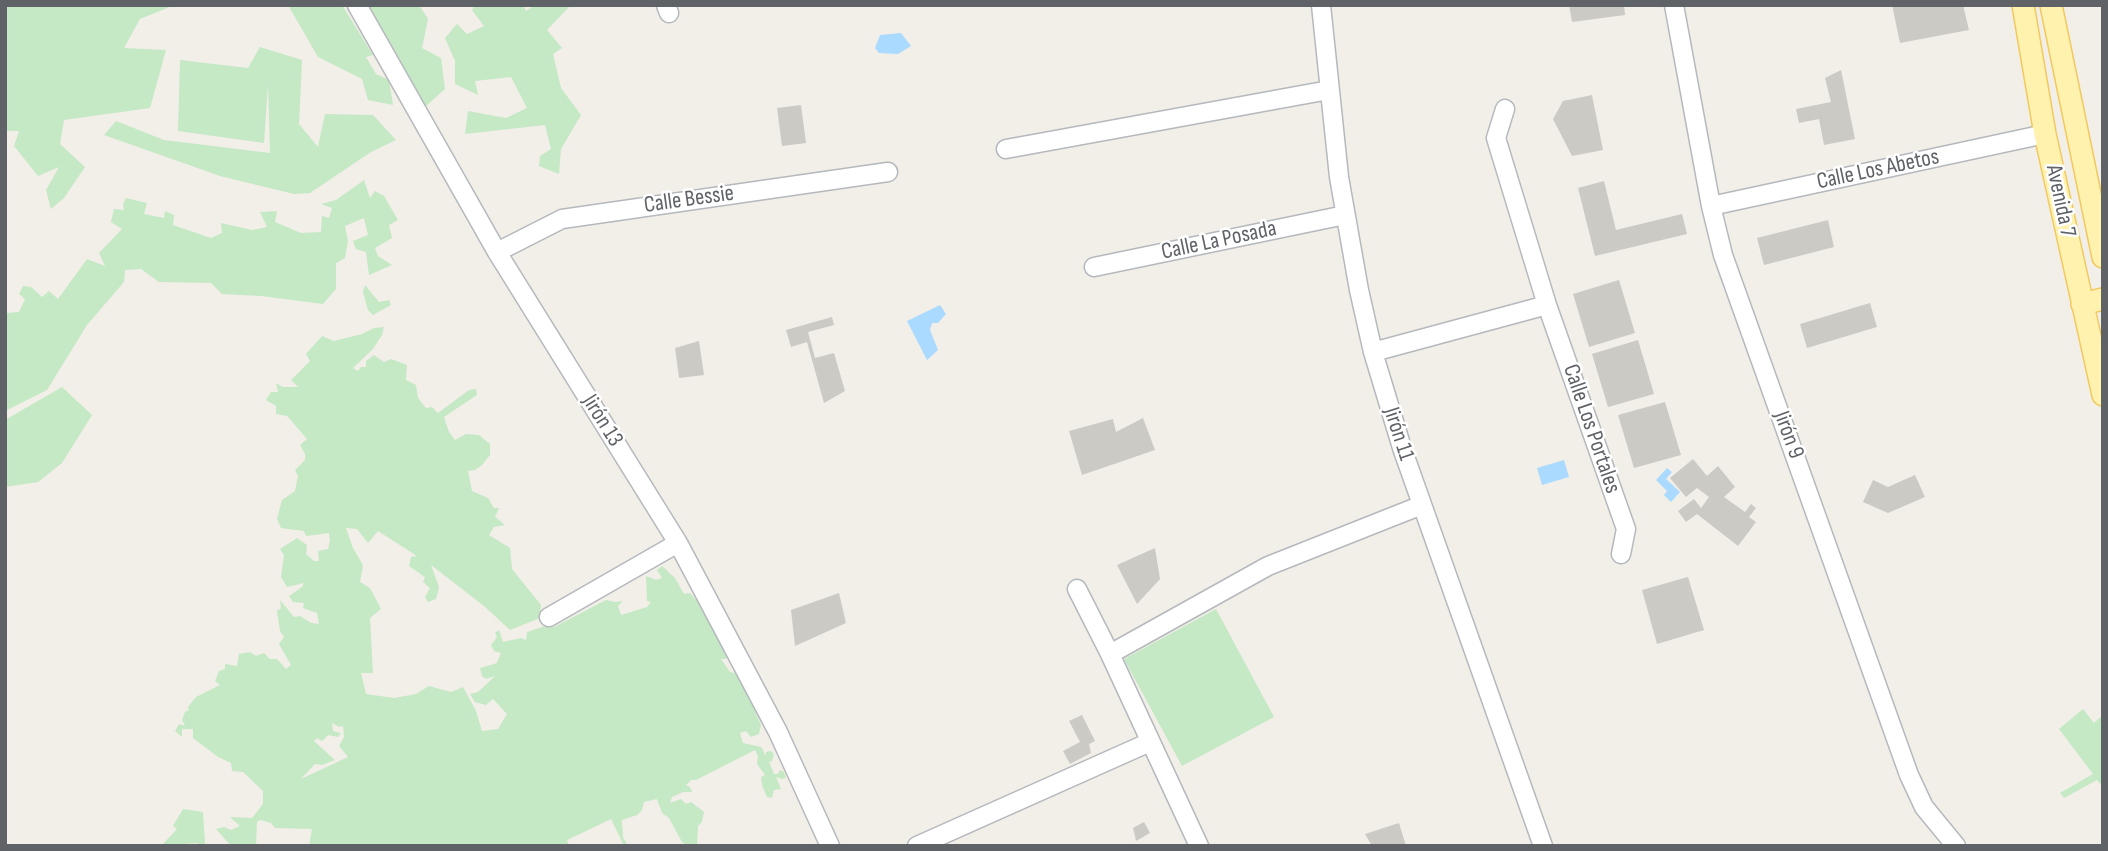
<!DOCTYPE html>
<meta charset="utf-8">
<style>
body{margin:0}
#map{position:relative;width:2108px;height:851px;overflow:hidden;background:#f1efe8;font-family:"Sofia Sans Condensed",sans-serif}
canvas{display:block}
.frame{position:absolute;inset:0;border:7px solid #5f6368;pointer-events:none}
</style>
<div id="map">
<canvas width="2108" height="851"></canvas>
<div class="frame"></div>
</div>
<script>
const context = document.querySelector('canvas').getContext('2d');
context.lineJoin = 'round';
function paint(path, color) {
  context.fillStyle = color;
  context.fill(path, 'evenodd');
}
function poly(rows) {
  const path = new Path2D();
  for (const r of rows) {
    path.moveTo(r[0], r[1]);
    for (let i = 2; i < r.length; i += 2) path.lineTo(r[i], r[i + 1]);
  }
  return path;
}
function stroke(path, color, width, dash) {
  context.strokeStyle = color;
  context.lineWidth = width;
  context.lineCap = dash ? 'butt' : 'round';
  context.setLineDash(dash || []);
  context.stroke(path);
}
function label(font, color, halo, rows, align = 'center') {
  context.font = font + ' "Sofia Sans Condensed",sans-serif';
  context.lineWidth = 5;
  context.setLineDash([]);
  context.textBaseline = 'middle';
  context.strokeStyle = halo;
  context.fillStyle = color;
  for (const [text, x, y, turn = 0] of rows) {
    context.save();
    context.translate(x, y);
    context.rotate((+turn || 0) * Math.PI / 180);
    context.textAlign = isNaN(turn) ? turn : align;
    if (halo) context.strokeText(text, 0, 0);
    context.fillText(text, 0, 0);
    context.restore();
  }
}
paint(poly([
 [5,5,172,6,140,19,124,48,166,50,150,108,64,120,60,144,85,167,64,198,51,209,46,190,59,167,38,176,14,146,19,131,5,131],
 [288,5,342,5,373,55,366,57,376,74,389,80,393,105,368,100,362,79,318,57],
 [367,5,419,5,428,19,422,48,441,58,445,89,426,106],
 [475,5,523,5,526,11,535,5,571,5,547,30,562,48,553,54,561,88,581,115,561,149,559,174,539,166,540,156,551,149,545,125,465,134,468,111,506,118,527,108,511,77,475,81,478,95,455,84,455,61,445,38,457,24,467,34,484,26,472,10],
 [260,47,302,60,299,124,318,147,325,114,373,115,396,140,371,152,310,193,294,194,220,176,104,135,116,121,164,140,270,153,268,84,264,143,178,131,180,60,248,68],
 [364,180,370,198,375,191,384,196,398,220,389,225,392,238,375,248,378,256,392,265,369,275,366,252,356,249,353,241,368,235,364,218,345,226,348,241,345,258,336,263,336,289,323,304,261,296,222,294,211,283,159,282,141,269,125,270,124,282,87,325,47,390,5,411,7,313,19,312,25,299,19,294,23,286,31,287,42,297,49,291,58,299,87,259,105,266,99,253,122,229,111,222,114,209,124,210,123,204,126,198,147,203,144,214,164,218,165,211,174,215,173,225,211,238,222,233,221,223,252,230,267,227,260,212,277,211,275,222,301,233,321,232,322,216,329,218,332,208,321,204,336,200],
 [365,285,379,302,389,300,391,305,373,315,368,310,363,292],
 [384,327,382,335,373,349,353,368,358,371,361,367,366,367,366,361,374,355,384,362,391,359,407,365,406,380,416,385,418,398,426,408,432,407,438,413,469,390,476,389,477,395,444,417,449,432,455,440,466,434,479,435,490,444,490,455,482,465,475,470,468,471,472,491,488,498,494,508,499,508,495,517,505,525,494,527,489,535,510,548,512,569,541,605,540,618,510,630,484,606,431,565,439,587,436,599,428,602,425,597,430,588,423,582,425,577,409,566,411,557,417,556,378,531,368,543,357,529,346,528,353,548,363,565,360,582,370,588,381,609,370,618,373,673,361,673,366,694,394,698,416,694,429,686,451,692,463,687,476,711,482,731,498,729,507,714,493,699,486,705,475,702,470,694,478,692,495,676,486,679,482,676,480,668,497,663,501,653,494,651,491,645,497,637,495,633,499,630,503,642,521,638,526,640,527,632,545,626,554,627,606,600,615,602,623,601,618,606,621,615,647,607,651,602,647,601,646,576,656,580,662,578,657,570,662,566,675,578,684,594,690,593,708,613,730,652,726,659,721,659,730,672,739,674,747,683,746,692,756,700,753,707,761,725,759,734,751,737,746,731,740,733,743,743,761,747,766,756,766,752,771,751,774,754,772,761,769,762,774,774,778,774,780,770,784,772,786,778,782,779,776,777,781,789,774,790,772,798,767,797,762,785,761,777,765,775,757,764,758,756,755,750,696,780,691,780,686,785,690,787,692,792,683,792,672,797,670,803,681,799,686,804,691,802,704,812,702,822,698,826,697,846,688,846,682,842,669,818,662,813,657,799,644,802,642,810,637,815,622,820,623,837,628,846,624,846,611,819,567,840,569,846,309,846,312,829,275,828,271,823,260,820,257,822,256,846,231,846,216,829,224,827,231,830,240,826,230,817,252,818,263,804,263,791,243,772,232,771,231,763,218,757,193,738,193,729,182,729,182,737,175,731,179,724,185,726,182,720,185,712,189,710,188,707,196,697,220,685,215,681,219,671,225,669,225,664,237,666,239,654,250,652,256,656,264,653,270,659,277,659,286,669,291,665,279,644,284,637,280,631,277,611,281,608,280,600,294,617,300,616,311,623,319,624,317,613,303,608,304,603,293,602,289,596,302,587,304,583,287,587,281,577,284,555,280,549,297,538,307,545,306,554,314,561,319,561,318,551,328,549,330,540,329,533,306,536,304,531,281,528,277,519,282,500,295,491,298,476,295,470,305,460,305,454,300,445,307,439,287,416,276,414,276,406,266,400,271,392,278,392,276,383,283,387,298,387,291,380,310,361,306,354,322,336,334,341,362,334,374,328],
 [332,723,339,727,343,726,344,737,339,746,348,757,301,779,315,764,322,765,335,760,314,741,317,738,322,741,328,735,338,737,341,733,333,731],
 [62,387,92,415,62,463,38,482,5,487,5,420],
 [1216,609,1274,717,1182,766,1124,659],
 [2083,709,2094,723,2103,715,2103,787,2097,780,2064,798,2060,793,2093,774,2059,729],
 [183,809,203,812,205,845,208,846,200,846,197,843,161,846,177,829,173,826]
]), '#c5e8c5');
paint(poly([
 [901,33,911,46,898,54,879,53,875,48,880,35],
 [940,305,946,314,938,323,932,323,930,330,938,350,927,360,907,321],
 [1564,460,1569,477,1542,485,1537,468],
 [1667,468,1672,472,1666,479,1680,492,1671,502,1664,495,1667,491,1656,480]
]), '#aadaff');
paint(poly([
 [1569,5,1624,5,1625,15,1572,22],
 [1892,5,1963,5,1969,30,1900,43],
 [1841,70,1855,139,1824,145,1819,119,1799,123,1796,109,1831,102,1825,78],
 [1592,95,1603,150,1572,156,1553,119,1563,101],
 [801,105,806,143,782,146,777,108],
 [1604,181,1616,230,1682,214,1687,234,1595,256,1578,188],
 [1828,220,1834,247,1764,265,1757,238],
 [1619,280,1635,333,1589,347,1573,294],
 [1870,303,1877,327,1807,348,1800,324],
 [832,317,834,325,808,332,815,358,834,353,845,391,824,403,807,342,791,347,786,330],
 [1638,340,1654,394,1608,407,1592,354],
 [699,341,704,375,679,378,675,348],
 [1665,402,1681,455,1634,468,1618,415],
 [1143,418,1155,450,1082,475,1069,431,1113,419,1116,432],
 [1693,459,1707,476,1718,466,1735,487,1724,497,1745,512,1751,504,1756,508,1749,517,1756,522,1738,546,1697,514,1686,522,1678,511,1694,499,1701,508,1709,497,1697,488,1686,497,1670,478],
 [1915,475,1925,497,1888,513,1863,502,1873,480,1888,487],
 [1155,548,1160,579,1137,604,1117,565],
 [1688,577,1704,630,1657,644,1642,590],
 [839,593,846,623,795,646,791,610],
 [1082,715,1095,741,1089,744,1091,753,1070,764,1063,751,1080,742,1069,721],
 [1144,822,1150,833,1136,841,1133,828],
 [1399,823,1406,846,1372,846,1365,834]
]), '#cccac5');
const minor = poly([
 [357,5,497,252,678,543,778,732,830,846],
 [666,5,669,13],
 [1321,5,1339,177,1359,290,1373,352,1402,448,1543,846],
 [1674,5,1711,206,1723,255,1909,775,1924,807,1956,846],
 [1505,109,1496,138,1547,305,1626,529,1621,554],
 [1006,149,1329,90],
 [1711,206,2045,134],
 [497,252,562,219,888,172],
 [1094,267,1345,215],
 [1373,352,1547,305],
 [1077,589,1110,654,1199,846],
 [549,617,678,543],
 [1110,654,1268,566,1422,505],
 [917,846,1150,742]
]);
const major = poly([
 [2023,5,2045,134,2103,395],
 [2051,5,2103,257],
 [2082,304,2103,299]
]);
stroke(minor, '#b5b8bc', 21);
stroke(major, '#f2c960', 24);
stroke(minor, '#fff', 18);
stroke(major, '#fff2af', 21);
label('23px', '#5f6368', '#fff', [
 ["Calle Los Abetos",1878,170,-12],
 ["Calle Bessie",689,200,-8],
 ["Avenida 7",2060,201,78],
 ["Calle La Posada",1219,241,-12],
 ["Jirón 13",602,421,58],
 ["Calle Los Portales",1591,429,71],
 ["Jirón 11",1398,434,72],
 ["Jirón 9",1788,435,70]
]);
</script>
